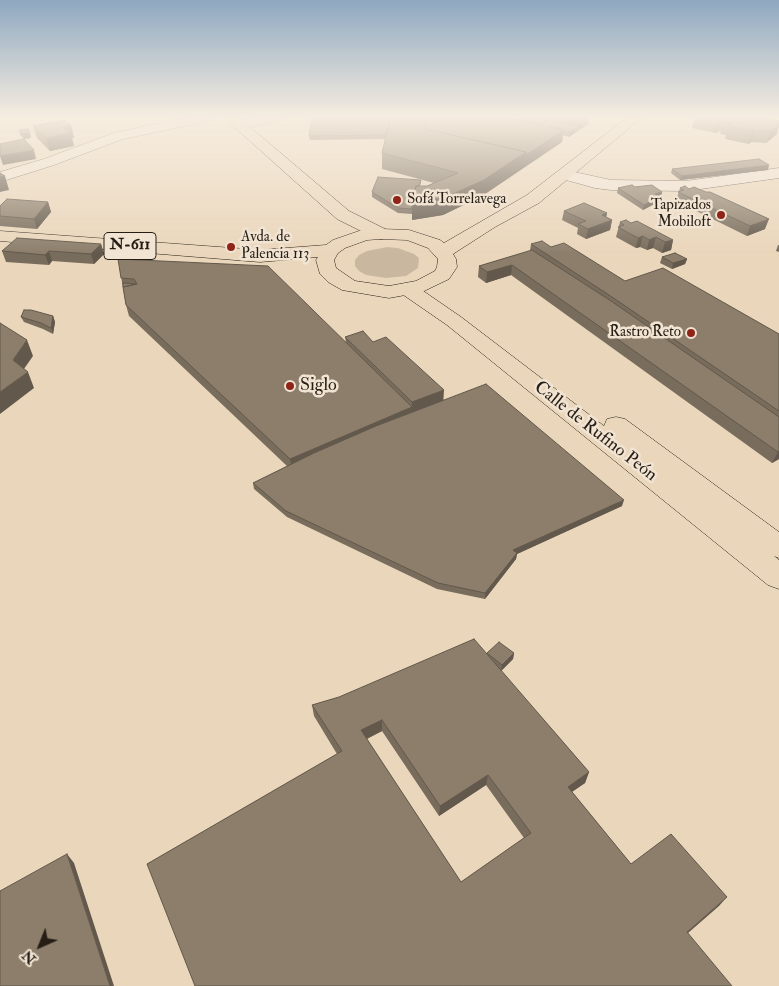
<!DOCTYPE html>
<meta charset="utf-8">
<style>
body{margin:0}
#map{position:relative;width:779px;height:986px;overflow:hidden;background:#ead6bb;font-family:"IM FELL Double Pica",serif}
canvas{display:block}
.north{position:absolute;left:15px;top:921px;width:50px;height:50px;-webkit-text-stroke:4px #f1e4d3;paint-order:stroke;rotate:224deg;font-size:14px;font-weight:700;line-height:20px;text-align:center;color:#261e15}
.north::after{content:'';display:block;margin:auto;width:18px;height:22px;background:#261e15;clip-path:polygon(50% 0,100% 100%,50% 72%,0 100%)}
</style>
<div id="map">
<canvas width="779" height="986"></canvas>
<div class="north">N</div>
</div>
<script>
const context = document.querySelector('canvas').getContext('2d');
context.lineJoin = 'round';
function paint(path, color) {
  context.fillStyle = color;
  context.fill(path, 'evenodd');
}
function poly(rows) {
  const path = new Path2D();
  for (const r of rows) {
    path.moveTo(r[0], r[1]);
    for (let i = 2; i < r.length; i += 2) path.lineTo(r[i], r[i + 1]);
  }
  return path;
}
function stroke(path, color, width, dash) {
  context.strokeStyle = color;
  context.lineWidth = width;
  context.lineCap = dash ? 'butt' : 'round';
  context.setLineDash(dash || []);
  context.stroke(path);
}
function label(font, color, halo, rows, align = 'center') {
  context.font = font + ' "IM FELL Double Pica",serif';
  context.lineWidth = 5;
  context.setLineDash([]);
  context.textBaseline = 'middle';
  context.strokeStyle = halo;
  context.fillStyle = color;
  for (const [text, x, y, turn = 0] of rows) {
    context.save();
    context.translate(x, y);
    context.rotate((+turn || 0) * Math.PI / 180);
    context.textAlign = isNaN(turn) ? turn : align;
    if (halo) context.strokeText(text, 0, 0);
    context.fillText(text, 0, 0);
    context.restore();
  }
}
paint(poly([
 [387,247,398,248,414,254,419,258,418,268,406,276,386,278,366,275,359,271,355,266,355,260,359,255,367,251]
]), '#c9b79f');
const minor = poly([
 [193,116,220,116,214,120,123,139,54,165,0,182,0,172,44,159,114,133,193,116],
 [261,116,289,116,283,120,238,129,231,125,233,122,261,116],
 [779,168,779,178,686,191,611,190,595,188,559,178,557,175,559,172,565,170,611,180,686,181,779,168]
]);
const major = poly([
 [222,116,237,116,349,211,387,230,390,234,387,238,381,239,375,238,337,219,222,116],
 [409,284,416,286,461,317,604,426,607,419,616,417,625,419,779,532,779,558,774,556,779,560,779,589,768,585,447,325,402,294,399,290,402,286,409,284]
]);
const highway = poly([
 [629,116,644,116,539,203,495,227,453,254,456,259,457,267,449,279,422,292,389,298,342,290,328,282,320,274,316,260,318,257,260,262,0,241,0,231,260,250,326,245,333,240,359,231,381,229,409,230,440,240,444,243,527,195,629,116],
 [381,239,407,240,428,248,438,259,437,267,435,271,416,281,389,286,355,281,336,268,334,260,338,253,345,248,367,240,381,239]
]);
stroke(minor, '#574c3e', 1);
stroke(major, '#261e15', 1);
stroke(highway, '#261e15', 1);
paint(minor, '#f1e4d3');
paint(major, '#ead6bb');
paint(highway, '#ead6bb');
paint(poly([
 [312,116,447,116,449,120,517,120,517,116,589,116,588,124,569,137,563,135,562,142,482,196,443,215,412,220,412,214,398,213,372,197,372,192,421,180,420,186,427,186,434,183,382,169,382,153,385,139,310,140,309,136],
 [695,116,760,116,777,134,766,143,751,142,749,144,725,139,726,135,720,134,721,131,719,131,716,133,692,128],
 [71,125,74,138,72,138,74,146,50,151,37,138,33,126],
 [19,130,31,138,24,139,20,135],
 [672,169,768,170,680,180,671,173],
 [635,187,662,192,661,197,659,197,658,202,643,210,617,193,618,188],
 [680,188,765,229,747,236,676,201],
 [48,202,51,212,37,229,0,226,0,206],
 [564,211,607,213,606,217,612,220,610,230,586,239,577,234,578,228,562,220],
 [620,222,631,223,673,240,671,250,662,253,653,248,647,250,640,247,636,248,616,237],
 [101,244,104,254,94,264,52,261,49,265,6,262,2,251],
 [531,244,551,247,625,281,779,334,779,459,772,463,511,275,486,283,478,277,479,266,530,251],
 [778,245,779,245,779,252,776,251],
 [662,257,687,259,685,264,672,269,660,263],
 [118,259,346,342,345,337,373,342,444,400,622,506,517,554,516,559,485,599,437,589,287,517,254,489,253,483,287,466,129,316,126,305],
 [53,316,55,322,53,334,43,329,24,322,21,317],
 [514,653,513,659,501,671,589,772,585,783,572,792,631,864,719,906,147,864,337,754,314,716,312,705,487,654],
 [382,731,439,816,486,785,524,838,461,882,367,739]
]), '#786c5c');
paint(poly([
 [548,116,550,116,549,124,544,127,545,118],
 [588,116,589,116,588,124,569,137,569,132,579,126,579,122],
 [722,118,719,131,716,133,719,120],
 [779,123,779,126,777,134,766,143,771,131],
 [71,125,74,138,72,138,74,146,50,151,46,138,63,127],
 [564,130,562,142,482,196,443,215,412,220,412,203,421,180,420,185,416,203,526,152],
 [755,130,751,142,749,144,753,131],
 [30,133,31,138,24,139,23,134],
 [34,150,36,159,3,165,0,156],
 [769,165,768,170,680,180,682,176],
 [5,176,9,190,0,192,0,177],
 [662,192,661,197,653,199,655,194],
 [659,197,658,202,643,210,644,205],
 [48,202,51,212,37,229,34,219],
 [607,213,605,222,612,220,610,230,586,239,588,229,602,215],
 [769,219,765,229,747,236,750,226],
 [643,236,640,247,636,248,638,238],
 [656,237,653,248,647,250,649,240],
 [673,240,671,250,662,253,665,242],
 [101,244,104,254,94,264,91,254],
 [49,251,52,261,49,265,45,255],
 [687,259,685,264,672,269,673,263],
 [512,265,511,275,486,283,487,272],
 [53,316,55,322,53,334,51,328],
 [27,340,33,356,19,376,13,360],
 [28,372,34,388,0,414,0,392],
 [444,390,443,406,292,471,290,459,412,407,412,402],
 [779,451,779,459,772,463,778,452],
 [624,500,622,506,517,554,516,559,485,599,485,593,513,550],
 [514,653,513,659,501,671,502,665],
 [382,720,382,731,362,741,361,730],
 [589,772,585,783,564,797,568,787],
 [488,775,486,785,439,816,440,806],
 [67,854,74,863,114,986,110,986],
 [727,897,719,906,680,940,687,932]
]), '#62584b');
const building = poly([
 [312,116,391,116,387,135,309,136,312,116],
 [391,116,408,116,425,118,426,129,526,152,484,180,444,198,412,203,416,186,427,186,458,173,382,153,391,116],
 [424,116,447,116,449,120,455,116,501,116,564,130,526,155,526,152,426,129,425,118,424,116],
 [536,116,548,116,545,118,536,116],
 [554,116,588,116,579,122,554,116],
 [697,116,760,116,779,121,779,123,771,131,755,130,753,131,728,126,732,124,724,122,727,119,722,118,719,120,697,116],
 [529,119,545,122,549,119,579,126,569,132,564,131,564,130,525,121,529,119],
 [65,120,71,125,63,127,70,133,46,138,33,126,65,120],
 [28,129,30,133,23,134,19,130,28,129],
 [24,139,34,150,0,156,0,144,24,139],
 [759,159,769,165,682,176,672,169,759,159],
 [0,173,5,176,0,177,0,173],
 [378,177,421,180,419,186,416,186,412,203,412,209,398,208,372,192,378,177],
 [632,185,635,187,652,185,662,192,655,194,659,197,644,205,618,188,632,185],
 [685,186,689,189,694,187,706,192,710,192,769,219,750,226,678,192,684,190,680,188,685,186],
 [7,199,48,202,34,219,0,216,0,206,7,199],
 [584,203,607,213,602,215,612,220,588,229,578,224,586,221,564,211,584,203],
 [626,220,631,223,637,221,673,240,665,242,656,237,649,240,643,236,638,238,618,227,624,225,620,222,626,220],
 [17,238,101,244,91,254,49,251,45,255,2,251,17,238],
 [542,241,551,247,564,243,625,281,663,268,779,334,779,411,612,297,531,244,542,241],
 [532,250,611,301,779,417,779,451,778,452,512,265,487,272,479,266,532,250],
 [675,253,687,259,673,263,662,257,675,253],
 [118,259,268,266,412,407,290,459,126,305,123,287,137,284,134,279,121,278,118,259],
 [123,283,136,284,123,287,123,283],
 [24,310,31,310,53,316,51,328,41,323,21,317,24,310],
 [0,323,27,340,13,360,28,372,0,392,0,323],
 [363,331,373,342,386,337,444,390,412,402,345,337,363,331],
 [486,384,624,500,513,550,517,553,485,593,438,583,286,511,253,483,314,453,376,426,486,384],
 [474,639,589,772,568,787,631,864,671,834,727,897,687,932,732,986,195,986,147,864,342,751,312,705,339,697,474,639],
 [382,720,440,806,488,775,531,833,461,882,361,730,382,720],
 [499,642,514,653,502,665,487,653,499,642],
 [67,854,110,986,0,986,0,891,67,854]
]);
paint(building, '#8c7e6b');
stroke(building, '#62584b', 1);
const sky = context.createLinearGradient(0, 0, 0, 254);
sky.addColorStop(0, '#8ea8c0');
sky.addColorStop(0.46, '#f6ede0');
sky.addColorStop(1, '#f6ede000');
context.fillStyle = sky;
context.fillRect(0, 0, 779, 254);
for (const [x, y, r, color] of [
 [397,200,5,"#8f2418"],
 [721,215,5,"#8f2418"],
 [231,247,5,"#8f2418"],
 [691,333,5,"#8f2418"],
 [290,386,5,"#8f2418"]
]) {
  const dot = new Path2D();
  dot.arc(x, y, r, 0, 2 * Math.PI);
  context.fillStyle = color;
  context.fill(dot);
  stroke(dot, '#f1e4d3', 2);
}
label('15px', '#261e15', '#f1e4d3', [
 ["Sofá Torrelavega",407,200],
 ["Tapizados",711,206,"right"],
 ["Mobiloft",711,223,"right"],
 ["Avda. de",241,238],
 ["Palencia 113",241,255],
 ["Rastro Reto",681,333,"right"]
], 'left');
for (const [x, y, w] of [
 [130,246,52]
]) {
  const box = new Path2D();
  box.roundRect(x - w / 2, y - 13.5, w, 27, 4);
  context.fillStyle = '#f1e4d3';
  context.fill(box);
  stroke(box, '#261e15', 1);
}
label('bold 16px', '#261e15', null, [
 ["N-611",130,246]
]);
label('18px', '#261e15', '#f1e4d3', [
 ["Siglo",300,386]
], 'left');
label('18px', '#261e15', '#f1e4d3', [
 ["Calle de Rufino Peón",595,432,38]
]);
</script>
